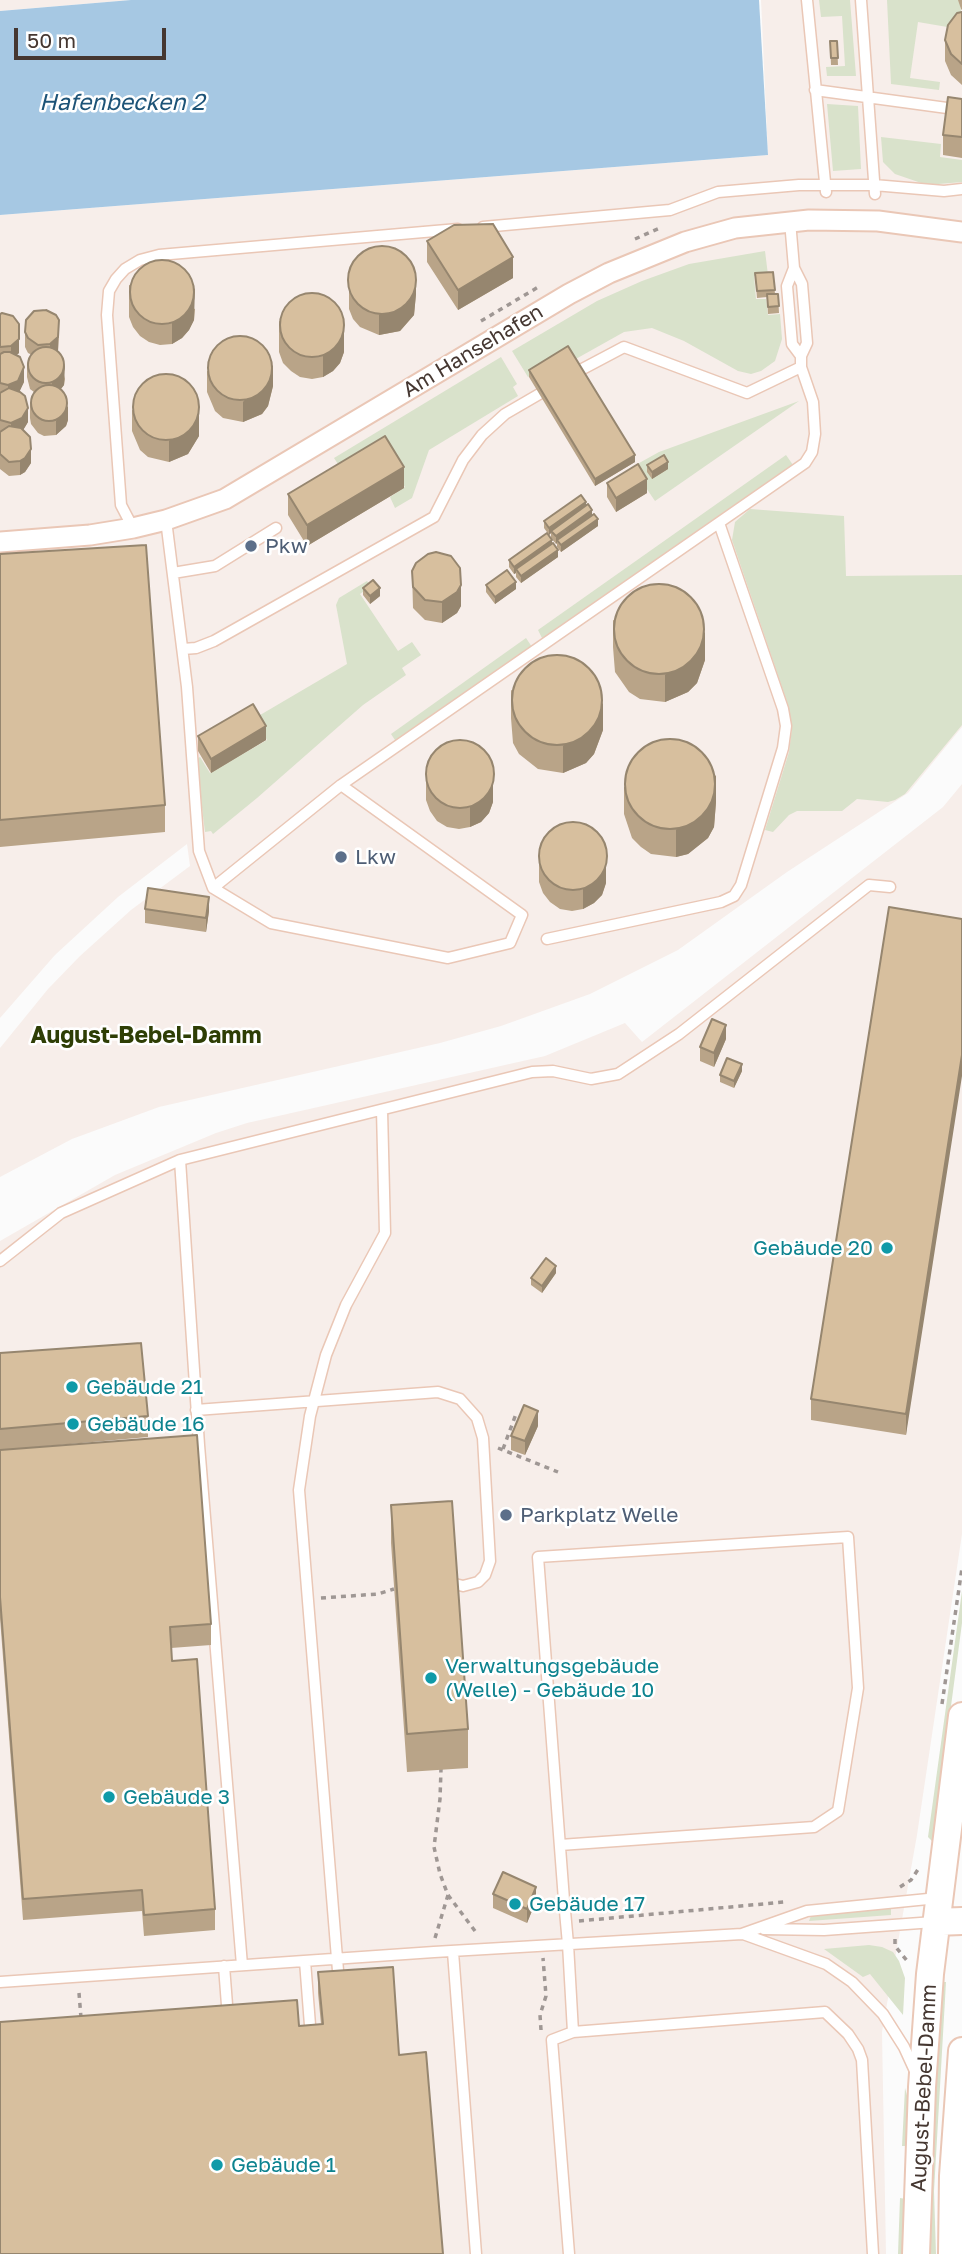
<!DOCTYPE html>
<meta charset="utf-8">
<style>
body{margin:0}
#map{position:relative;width:962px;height:2254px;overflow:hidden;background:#fbfbfb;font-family:"Golos Text",sans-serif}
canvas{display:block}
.scale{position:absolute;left:14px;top:28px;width:152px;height:32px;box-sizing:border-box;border:4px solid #453731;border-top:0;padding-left:9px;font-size:21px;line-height:24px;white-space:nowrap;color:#453731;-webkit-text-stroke:5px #fff;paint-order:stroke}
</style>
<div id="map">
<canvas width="962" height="2254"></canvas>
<div class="scale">50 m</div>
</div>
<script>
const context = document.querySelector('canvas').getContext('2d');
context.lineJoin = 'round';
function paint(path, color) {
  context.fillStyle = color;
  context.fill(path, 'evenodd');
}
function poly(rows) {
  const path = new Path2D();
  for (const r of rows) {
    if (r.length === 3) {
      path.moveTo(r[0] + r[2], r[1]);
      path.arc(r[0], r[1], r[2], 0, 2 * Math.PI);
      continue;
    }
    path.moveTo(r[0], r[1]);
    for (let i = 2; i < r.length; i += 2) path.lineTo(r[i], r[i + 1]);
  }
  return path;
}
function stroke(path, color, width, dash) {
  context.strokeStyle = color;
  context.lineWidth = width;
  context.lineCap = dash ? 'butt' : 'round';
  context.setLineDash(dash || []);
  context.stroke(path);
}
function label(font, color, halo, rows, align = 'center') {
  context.font = font + ' "Golos Text",sans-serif';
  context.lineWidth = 5;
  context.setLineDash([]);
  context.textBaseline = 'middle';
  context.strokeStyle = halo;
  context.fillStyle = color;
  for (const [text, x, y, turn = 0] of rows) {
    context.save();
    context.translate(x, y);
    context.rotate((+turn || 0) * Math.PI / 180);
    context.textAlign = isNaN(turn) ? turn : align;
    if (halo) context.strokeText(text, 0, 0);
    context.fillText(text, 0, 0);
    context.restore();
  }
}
paint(poly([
 [0,0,131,0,0,11],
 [761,0,962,0,962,727,908,793,787,872,678,950,590,994,501,1026,440,1043,159,1107,72,1139,0,1177,0,1048,48,989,80,956,131,910,190,866,187,844,118,897,55,955,0,1018,0,215,768,155],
 [962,784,962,1534,917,1835,882,2032,886,2254,0,2254,0,1241,115,1175,216,1133,247,1123,545,1056,625,1023,642,1042,943,807]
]), '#f7eeea');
paint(poly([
 [819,0,850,0,856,76,827,76,826,67,845,66,842,16,821,17],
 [887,0,959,0,962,16,959,29,918,22,910,78,940,82,939,90,891,84],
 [827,104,858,106,861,169,833,171],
 [881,137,941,144,940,157,962,160,962,182,927,185,895,174,883,162],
 [765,251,768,275,754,276,756,299,766,299,768,315,780,314,782,339,775,361,761,371,751,374,738,371,684,341,652,328,624,332,574,360,568,352,528,377,512,351,597,301,642,281,689,264],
 [501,357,517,384,513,387,518,396,429,450,412,498,395,508,390,497,405,487,384,453,346,476,334,458],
 [799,401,655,501,632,467,659,452],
 [786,455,793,465,543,640,538,630],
 [750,509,844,516,846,576,962,575,962,725,905,794,895,800,888,802,857,799,842,811,797,811,789,815,773,832,765,830,789,752,792,728,787,702,732,540,735,522],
 [367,581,371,586,360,594,398,651,412,642,421,655,402,668,406,675,363,705,257,798,213,834,211,831,205,832,196,759,200,757,210,773,267,740,255,718,347,664,336,605,339,598],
 [526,638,532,647,397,743,391,734],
 [962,1591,962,1623,933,1842,928,1837],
 [891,1908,891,1915,809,1921,811,1916],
 [869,1945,882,1947,893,1952,899,1961,905,1978,903,2015,870,1974,863,1977,824,1949],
 [941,1982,946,1982,934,2191,936,2254,927,2254],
 [905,2088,909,2103,908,2146,902,2146],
 [900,2198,906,2199,904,2254,898,2254]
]), '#d9e2cb');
paint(poly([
 [131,0,759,0,768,155,0,215,0,11]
]), '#a6c8e3');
const lane = poly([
 [807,0,826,192],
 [861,0,875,194],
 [815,90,962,110],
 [483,227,670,210,718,192,799,185,874,185,944,191,962,189],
 [794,268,787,286,792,344,801,356],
 [573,374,624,347,747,393,801,367],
 [166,520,187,687,199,851,213,888,271,923,448,958,510,943,522,915,341,785],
 [133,528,121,505,107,315,109,291,116,279,125,269,140,260,159,255,458,229],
 [173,573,215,566,276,528],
 [183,649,196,648,214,641,434,517,463,460,482,435,505,414,548,389],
 [213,888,341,785,805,463,812,452,815,434,813,402,801,367,801,356,807,343,802,284,794,268,790,221],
 [547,939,721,902,734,896,741,885,783,748,786,726,783,709,719,523],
 [180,1160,199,1445,242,1965],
 [0,1261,61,1213,180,1160,532,1072,553,1071,591,1079,618,1074,679,1034,869,885,890,887],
 [196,1410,438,1392,460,1399,477,1418,483,1438,490,1561,485,1575,478,1582,463,1586,455,1584],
 [560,1845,814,1827,838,1811,858,1688,848,1537,538,1557,564,1900,568,1944,573,2032],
 [764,1929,824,1930,934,1922],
 [743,1934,826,1964,852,1982,883,2014,904,2047,915,2071],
 [453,1952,476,2254],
 [305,1961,311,2038],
 [224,1966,228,2018],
 [0,1982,434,1952,742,1934,807,1911,938,1898],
 [339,1983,299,1490,310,1416,326,1355,346,1305,385,1233,382,1110],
 [569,2254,552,2040,573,2032,825,2012,848,2034,858,2049,862,2060,873,2254]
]);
const street = poly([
 [0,542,90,535,133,528,166,520,225,499,569,294,609,273,685,242,735,228,809,220,878,221,962,232]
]);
const secondary = poly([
 [936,1922,962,1921],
 [916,2254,922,2087,930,1974,962,1716],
 [952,2254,953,2176,962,2051]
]);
stroke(lane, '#eac7b6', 13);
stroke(street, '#eac7b6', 23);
stroke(secondary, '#eac7b6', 30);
stroke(poly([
 [635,239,660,228],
 [481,321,540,286],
 [498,1448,558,1472],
 [503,1449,516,1414],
 [321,1598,378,1594,394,1589],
 [942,1704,962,1568],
 [900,1887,911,1880,919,1868],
 [448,1895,478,1935],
 [579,1921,784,1902],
 [435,1938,448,1895,440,1874,434,1847,440,1799,441,1769],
 [895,1939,895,1946,908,1962],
 [79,1993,81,2018],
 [541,2030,540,2015,546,1996,543,1958]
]), '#9f9794', 3.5, [5, 5]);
stroke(lane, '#fff', 10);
stroke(street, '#fff', 19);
stroke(secondary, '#fff', 26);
paint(poly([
 [958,0,962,0,962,10,961,9],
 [962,12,962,85,951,75,945,61,945,40],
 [830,41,837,41,838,65,831,65],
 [962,99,962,158,943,155,943,135],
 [427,241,513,278,458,310,427,262],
 [773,272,775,294,778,294,779,313,768,314,767,297,757,298,755,273],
 [349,276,416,294,414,315,400,331,379,335,360,327,353,319,349,309],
 [129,285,195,309,194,320,189,330,182,338,172,344,160,345,149,342,140,336,133,327,129,317],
 [0,314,19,338,19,353,16,355,24,382,19,391,28,422,23,430,31,463,25,472,20,475,9,476,0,469],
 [279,321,344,352,340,363,333,371,323,377,312,379,300,377,291,371,283,363,279,352],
 [25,332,59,334,58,351,65,379,64,385,60,390,68,420,66,426,56,435,44,436,38,433,31,424,30,418,30,404,34,392,30,389,27,377,27,363,32,355,28,353,25,347],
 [529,370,635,462,595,486,529,377],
 [207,371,273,386,268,406,262,414,243,422,223,418,215,411,207,392],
 [132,410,199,425,199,436,188,454,169,462,148,457,140,450,132,431],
 [647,465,668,469,652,479,647,472],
 [607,483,647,493,616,512,607,497],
 [404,488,307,546,288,515,288,494],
 [586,506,598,526,561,552,557,547,557,543,556,544,551,538,551,533,549,535,544,528,544,521],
 [552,544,558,557,521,583,516,577,516,573,514,574,509,567,509,560],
 [0,554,165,805,165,832,0,847],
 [412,571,461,606,457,613,442,623,425,620,413,608],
 [486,585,516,589,495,604,486,592],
 [363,588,380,596,370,604,363,595],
 [613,620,705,660,697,683,688,692,665,702,640,699,629,692,615,672,613,647],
 [511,690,603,730,594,754,586,763,563,773,538,769,519,754,513,743,511,718],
 [198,736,266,740,211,773,198,751],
 [426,780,493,790,493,802,489,813,481,822,470,827,459,829,447,827,437,821,430,811,426,800],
 [624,787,716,802,714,827,708,838,688,854,676,857,651,854,641,847,632,838,624,814],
 [539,849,606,883,602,895,594,903,583,909,572,911,560,909,550,902,543,893,539,882],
 [145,909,209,911,206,932,145,923],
 [962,919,906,1435,811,1420,811,1399],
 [726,1039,714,1067,700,1061,700,1047],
 [742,1071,734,1088,720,1082,720,1075],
 [556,1273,542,1293,531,1285,531,1278],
 [0,1353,148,1416,148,1437,37,1447,211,1624,211,1645,171,1648,172,1661,215,1909,215,1930,144,1936,142,1911,23,1920,0,1618],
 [538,1426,525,1455,511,1450,511,1436],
 [391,1505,468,1729,468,1768,407,1772,391,1543],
 [493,1894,536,1901,527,1923,493,1908],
 [318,1972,399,2055,299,2026,321,2024,318,1993]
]), '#b9a488');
paint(poly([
 [513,257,513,278,458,310,458,290],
 [416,273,416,294,414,315,400,331,379,335,379,315],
 [195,288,194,320,189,330,182,338,172,344,172,323],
 [59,320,58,351,50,358,50,344],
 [344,320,344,352,340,363,333,371,323,377,323,356],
 [19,324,19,353,11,360,11,346],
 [65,365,64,385,57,394,52,397,52,383],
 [273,365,273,386,268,406,262,414,243,422,243,402],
 [24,367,24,382,18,395,8,399,8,385],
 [199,404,199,436,188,454,169,462,169,441],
 [68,406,68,420,66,426,56,435,56,421],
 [28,408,28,422,22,432,11,437,11,423],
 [31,449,31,463,25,472,20,475,20,461],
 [635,455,635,462,595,486,595,479],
 [668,462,668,469,652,479,652,472],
 [404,467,404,488,307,546,307,525],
 [647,479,647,493,616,512,616,498],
 [586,502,586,509,551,531,551,533,549,535,549,528],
 [592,510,592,518,557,540,557,543,556,544,556,536],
 [598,519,598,526,561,552,561,545],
 [552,540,552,547,516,569,516,573,514,574,514,567],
 [558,550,558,557,521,583,521,576],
 [516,582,516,589,495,604,495,597],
 [461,585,461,606,457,613,442,623,442,602],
 [380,588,380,596,370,604,370,596],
 [705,632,705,660,697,683,688,692,665,702,665,675],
 [603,703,603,730,594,754,586,763,563,773,563,746],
 [266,726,266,740,211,773,211,759],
 [493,770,493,802,489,813,481,822,470,827,470,807],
 [716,775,716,802,714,827,708,838,688,854,676,857,676,830],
 [606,851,606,883,602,895,594,903,583,909,583,888],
 [209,897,209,911,206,932,206,918],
 [726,1025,726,1039,714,1067,714,1053],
 [962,1055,962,1076,906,1435,906,1414],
 [742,1064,742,1071,734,1088,734,1081],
 [556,1266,556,1273,542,1293,542,1286],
 [538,1411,538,1426,525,1455,525,1441],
 [536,1887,536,1901,527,1923,527,1909]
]), '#96866f');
const building = poly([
 [962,12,962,64,951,54,945,40,948,25,957,13,962,12],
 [830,41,837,41,838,58,831,58,830,41],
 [948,97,962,99,962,137,943,135,948,97],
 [493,224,513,257,458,290,427,241,454,225,493,224],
 [382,280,34],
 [162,292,32],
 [773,272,775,290,757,291,755,273,773,272],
 [312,325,32],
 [767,294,778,294,779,306,768,307,767,294],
 [46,310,56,315,59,320,58,337,50,344,38,345,28,338,25,332,26,320,34,311,46,310],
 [2,313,13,316,19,324,19,339,11,346,0,347,0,314,2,313],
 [240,368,32],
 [568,346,635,455,595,479,529,370,568,346],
 [46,365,18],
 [4,352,10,352,20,357,24,367,18,381,8,385,0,383,0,354,4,352],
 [166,407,33],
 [49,403,18],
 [9,388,20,392,25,396,28,408,22,418,11,423,0,420,0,393,9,388],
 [9,426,21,428,30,437,31,449,25,458,20,461,9,462,0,454,0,432,9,426],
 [385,436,404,467,307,525,288,494,385,436],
 [664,455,668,462,652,472,647,465,664,455],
 [638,464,647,479,616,498,607,483,638,464],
 [581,495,586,502,549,528,544,521,581,495],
 [588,504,592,510,556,536,551,531,588,504],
 [594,514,598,519,561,545,557,540,594,514],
 [547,533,552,540,514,567,509,560,547,533],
 [553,543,558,550,521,576,516,569,553,543],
 [146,545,165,805,0,820,0,554,146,545],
 [436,552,451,556,460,568,461,585,457,592,442,602,425,600,413,587,412,571,416,563,428,554,436,552],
 [507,570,516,582,495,597,486,585,507,570],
 [373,580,380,588,370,596,363,588,373,580],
 [659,629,45],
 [557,700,45],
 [253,704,266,726,211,759,198,736,253,704],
 [670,784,45],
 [460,774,34],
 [573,856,34],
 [148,888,209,897,206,918,145,909,148,888],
 [889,907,962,919,962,1055,906,1414,811,1399,889,907],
 [712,1019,726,1025,714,1053,700,1047,712,1019],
 [727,1058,742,1064,734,1081,720,1075,727,1058],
 [546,1258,556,1266,542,1286,531,1278,546,1258],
 [141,1343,148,1416,0,1429,0,1353,141,1343],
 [524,1405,538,1411,525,1441,511,1436,524,1405],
 [197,1435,211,1624,170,1627,172,1661,197,1659,215,1909,144,1915,142,1890,23,1899,0,1597,0,1450,197,1435],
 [452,1501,468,1729,407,1734,391,1505,452,1501],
 [503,1872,536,1887,527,1909,493,1894,503,1872],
 [393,1967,399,2055,426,2052,443,2254,0,2254,0,2022,297,2000,299,2026,323,2024,318,1972,393,1967]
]);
paint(building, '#d7bf9e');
stroke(building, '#96866f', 2);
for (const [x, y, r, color] of [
 [251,546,7,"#5c6f8a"],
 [341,857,7,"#5c6f8a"],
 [887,1248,7,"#0f9aa8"],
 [72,1387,7,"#0f9aa8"],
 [73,1424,7,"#0f9aa8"],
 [506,1515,7,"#5c6f8a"],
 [431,1678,7,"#0f9aa8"],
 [109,1797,7,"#0f9aa8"],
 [515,1904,7,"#0f9aa8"],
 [217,2165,7,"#0f9aa8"]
]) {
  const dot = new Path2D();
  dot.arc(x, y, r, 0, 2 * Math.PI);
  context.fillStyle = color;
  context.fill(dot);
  stroke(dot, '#fff', 2.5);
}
label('21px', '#453731', '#fff', [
 ["Am Hansehafen",473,351,-31],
 ["August-Bebel-Damm",924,2088,-87]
]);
label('21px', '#4e5e75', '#fff', [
 ["Pkw",265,546],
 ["Lkw",355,857],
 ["Parkplatz Welle",520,1515]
], 'left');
label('21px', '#0d838f', '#fff', [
 ["Gebäude 20",873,1248,"right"],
 ["Gebäude 21",86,1387],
 ["Gebäude 16",87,1424],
 ["Verwaltungsgebäude",445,1666],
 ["(Welle) - Gebäude 10",445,1690],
 ["Gebäude 3",123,1797],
 ["Gebäude 17",529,1904],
 ["Gebäude 1",231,2165]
], 'left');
label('italic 23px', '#1d5377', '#fff', [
 ["Hafenbecken 2",122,103]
]);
label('bold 23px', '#2e3e05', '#fff', [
 ["August-Bebel-Damm",146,1036]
]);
</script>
